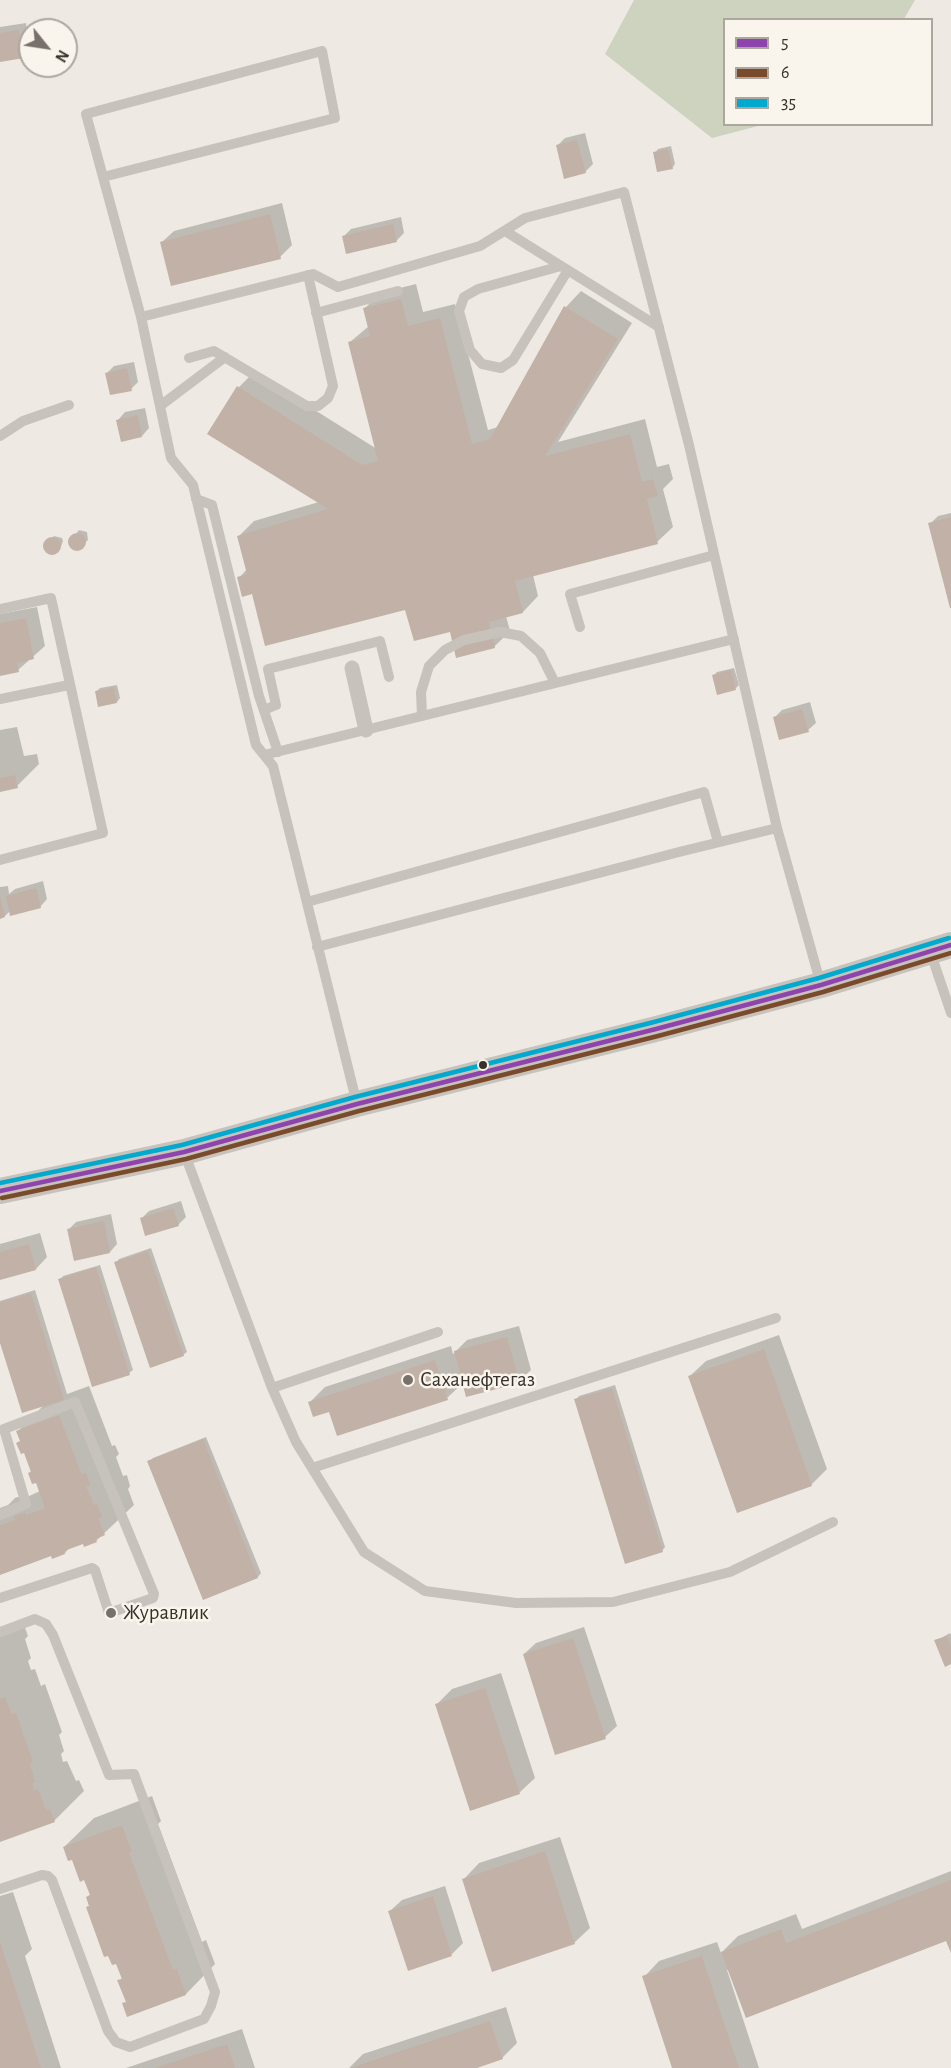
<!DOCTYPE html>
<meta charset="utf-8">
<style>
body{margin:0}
#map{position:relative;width:951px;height:2068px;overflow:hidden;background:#eeeae3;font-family:"Alegreya Sans",sans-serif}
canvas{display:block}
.legend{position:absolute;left:723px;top:18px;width:210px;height:108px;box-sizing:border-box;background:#faf5ec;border:2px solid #aca69e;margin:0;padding:8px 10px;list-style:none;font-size:18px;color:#38302a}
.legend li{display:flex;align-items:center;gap:12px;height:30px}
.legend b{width:30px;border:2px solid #aca69e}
.north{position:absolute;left:18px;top:18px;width:60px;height:60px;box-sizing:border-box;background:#faf5ec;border:2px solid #aca69e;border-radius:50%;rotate:120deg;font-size:16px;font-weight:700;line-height:24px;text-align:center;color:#38302a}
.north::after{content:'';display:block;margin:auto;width:21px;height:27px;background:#78716b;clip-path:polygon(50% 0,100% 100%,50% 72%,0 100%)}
</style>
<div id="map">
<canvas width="951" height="2068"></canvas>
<ul class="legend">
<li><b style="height:8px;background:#8e44ad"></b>5</li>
<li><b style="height:8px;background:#7a4b2a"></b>6</li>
<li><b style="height:8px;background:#00a9ce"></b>35</li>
</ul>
<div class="north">N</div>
</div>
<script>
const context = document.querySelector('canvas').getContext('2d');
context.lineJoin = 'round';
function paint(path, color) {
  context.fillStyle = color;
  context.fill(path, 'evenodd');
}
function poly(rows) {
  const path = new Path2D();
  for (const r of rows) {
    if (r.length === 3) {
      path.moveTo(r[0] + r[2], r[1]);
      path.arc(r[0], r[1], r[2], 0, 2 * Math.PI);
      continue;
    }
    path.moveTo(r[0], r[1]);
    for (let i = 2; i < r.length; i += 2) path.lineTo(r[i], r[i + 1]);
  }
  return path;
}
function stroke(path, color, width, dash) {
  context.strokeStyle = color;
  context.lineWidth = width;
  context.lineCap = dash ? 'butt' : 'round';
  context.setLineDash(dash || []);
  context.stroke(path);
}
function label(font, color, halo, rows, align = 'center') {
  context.font = font + ' "Alegreya Sans",sans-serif';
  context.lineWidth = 5;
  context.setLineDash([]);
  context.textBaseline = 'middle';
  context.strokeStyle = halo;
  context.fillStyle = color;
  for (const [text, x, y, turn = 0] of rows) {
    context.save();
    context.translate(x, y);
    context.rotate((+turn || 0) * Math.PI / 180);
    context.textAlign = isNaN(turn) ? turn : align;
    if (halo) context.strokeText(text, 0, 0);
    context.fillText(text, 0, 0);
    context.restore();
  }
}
paint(poly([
 [634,0,915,0,904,19,724,20,724,124,762,125,712,138,605,54]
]), '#cdd3be');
paint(poly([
 [26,23,30,49,23,56,0,61,0,27],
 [585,133,593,164,585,172,557,146,565,138],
 [671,146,675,164,672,168,655,153,658,149],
 [282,203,292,245,280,257,162,242,174,231],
 [401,217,404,233,397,240,348,252,344,236,351,229],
 [416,284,423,312,455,304,488,430,498,427,566,307,581,291,632,323,558,442,645,419,657,467,669,464,673,479,663,489,673,527,657,542,533,575,538,596,523,612,506,616,510,631,494,647,451,630,407,608,253,593,239,578,247,569,239,536,254,521,319,502,239,387,254,372,377,449,350,342,369,326,364,309,380,293],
 [134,362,138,382,131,389,107,373,114,366],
 [145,408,149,428,142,436,118,420,125,412],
 [951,513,951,605,930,524,938,516],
 [79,530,87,532,88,540,77,549,73,548,70,541],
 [54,536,62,538,63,541,60,549,52,554,45,549,45,546],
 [37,607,45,646,18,670,0,674,0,614],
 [734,668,739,685,735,689,714,675,717,672],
 [117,685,120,698,117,702,96,692,100,688],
 [810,702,816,723,808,730,774,718,782,710],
 [17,727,24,756,37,754,39,764,17,786,0,790,0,730],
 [43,881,47,899,40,907,11,910,5,916,0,917,0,887,8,886,9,894,15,889],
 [181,1201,186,1217,178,1225,141,1219,149,1211],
 [111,1214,117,1244,110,1252,69,1229,76,1222],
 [40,1233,47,1257,36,1269,0,1278,0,1244],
 [151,1248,187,1352,183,1355,116,1263,119,1259],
 [100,1265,133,1370,129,1373,60,1280,63,1276],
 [35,1290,67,1394,89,1386,112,1446,115,1445,119,1454,116,1457,123,1476,127,1475,130,1486,128,1489,134,1505,96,1541,84,1542,71,1546,65,1553,52,1554,0,1573,0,1508,8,1505,15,1498,24,1495,25,1498,40,1491,37,1481,29,1473,32,1470,18,1431,45,1404,0,1338,0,1301],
 [519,1326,531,1370,519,1381,464,1382,447,1398,330,1410,310,1402,325,1387,451,1346,453,1354,467,1340],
 [779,1335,827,1469,811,1485,690,1376,706,1361],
 [615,1385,665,1547,662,1551,576,1400,579,1396],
 [206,1437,261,1573,258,1577,204,1598,149,1462,153,1458],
 [24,1625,28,1636,25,1639,31,1658,28,1661,31,1670,35,1669,41,1686,45,1684,62,1732,59,1735,64,1751,61,1754,63,1762,67,1761,76,1781,79,1780,84,1791,54,1821,0,1840,0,1634],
 [584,1627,617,1726,605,1737,524,1654,536,1643],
 [950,1633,951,1635,951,1663,936,1641],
 [501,1673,535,1778,519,1793,437,1704,452,1689],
 [152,1796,161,1821,158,1824,202,1942,206,1940,215,1964,186,1994,124,2004,127,2001,119,1981,123,1977,90,1905,88,1897,91,1893,73,1858,64,1847,94,1818],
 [560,1837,590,1928,574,1943,464,1879,479,1863],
 [951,1871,951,1949,947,1939,727,1970,759,2068,674,2068,644,1977,659,1961,717,1942,721,1953,738,1936,796,1914,802,1929],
 [445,1886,463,1943,451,1955,390,1911,402,1900],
 [13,1892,32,1949,25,1956,61,2068,0,2068,0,1896],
 [506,2007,517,2043,502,2058,472,2068,349,2068,363,2054],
 [242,2029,255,2068,126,2068]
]), '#0003');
paint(poly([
 [19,30,24,58,0,62,0,33],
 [577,140,586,173,564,179,556,145],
 [668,149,673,169,657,172,653,152],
 [270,214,281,259,171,286,160,242],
 [393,224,397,242,346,254,342,236],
 [401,299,408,326,440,318,472,444,490,439,564,306,618,339,545,456,630,434,642,482,653,479,658,496,647,499,658,544,515,581,523,613,489,622,495,648,456,658,450,632,414,641,405,610,265,646,252,594,242,597,237,577,247,574,237,536,328,509,207,434,237,386,362,465,378,461,348,342,370,336,363,308],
 [127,368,132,391,110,395,105,373],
 [138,415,142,437,121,442,116,420],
 [951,517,951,608,950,608,928,523],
 [77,542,9],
 [52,546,9],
 [26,618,34,659,17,663,19,672,0,676,0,623],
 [731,670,736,690,717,695,712,675],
 [114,687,117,703,98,707,95,691],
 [802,709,809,732,779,740,773,717],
 [15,775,18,788,0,792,0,778],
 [36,888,41,908,10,916,6,896],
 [0,896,5,917,0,919],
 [173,1208,179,1226,145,1236,140,1218],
 [104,1221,110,1253,74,1261,67,1229],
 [29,1244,36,1270,0,1280,0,1252],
 [148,1251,184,1356,150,1368,114,1262],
 [96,1267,130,1375,92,1387,58,1279],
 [31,1293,64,1400,22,1413,0,1343,0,1302],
 [507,1337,520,1383,466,1397,454,1351],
 [764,1349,812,1486,737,1513,688,1376],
 [435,1360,448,1400,337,1436,329,1412,313,1417,308,1402],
 [612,1388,663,1552,625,1564,574,1399],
 [59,1415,82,1475,86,1473,90,1485,86,1486,94,1505,97,1504,102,1517,98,1518,105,1535,96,1539,97,1542,84,1547,83,1544,64,1551,65,1554,52,1559,51,1556,0,1575,0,1525,15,1520,14,1516,25,1512,26,1515,45,1508,36,1483,32,1484,28,1473,31,1472,24,1453,21,1454,16,1443,20,1441,16,1431],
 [203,1439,258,1578,203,1600,147,1461],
 [947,1636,951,1646,951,1664,945,1667,934,1640],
 [573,1638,606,1739,555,1755,523,1654],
 [485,1688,520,1794,470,1811,435,1704],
 [5,1697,12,1714,16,1713,33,1762,30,1764,35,1782,32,1783,34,1791,38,1789,46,1810,50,1809,55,1822,0,1842,0,1699],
 [122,1825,132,1852,129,1853,173,1970,177,1969,186,1995,127,2017,122,2003,126,2002,117,1980,122,1979,116,1964,112,1965,108,1956,104,1957,86,1907,89,1906,86,1897,90,1895,84,1880,80,1882,72,1860,68,1861,63,1847],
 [545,1851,575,1944,492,1972,462,1879],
 [951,1880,951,1953,946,1941,746,2018,721,1952,781,1929,786,1943],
 [433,1896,452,1956,408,1971,388,1911],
 [0,1942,10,1972,41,2068,0,2068],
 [702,1956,739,2068,672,2068,642,1976],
 [490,2021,503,2059,477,2068,350,2068],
 [227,2044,235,2068,155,2068]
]), '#c1b1a6');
stroke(poly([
 [103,177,335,118,322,51,86,114,103,177,141,317,171,458,193,485,256,745,273,766,357,1104],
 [505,231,659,327],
 [561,266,478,289,464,297,459,311,470,350,482,364,501,368,513,360,568,270],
 [316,313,398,291],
 [141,317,313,274,338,287,480,246,525,218,624,192,689,445,777,828,821,985],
 [189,358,214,351,307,406,318,406,328,398,333,386,308,275],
 [160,406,225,357],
 [0,436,23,421,69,405],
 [196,499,212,505,259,696,278,752],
 [0,609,51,598,103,833,0,860],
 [580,627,570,594,714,555],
 [0,699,69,685],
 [264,710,276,705,268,669,380,641,389,677],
 [422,716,421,692,429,666,445,650,464,640,500,632,521,636,540,653,555,683],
 [264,755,734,639],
 [307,902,704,792,718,842],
 [317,947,679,852,777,828],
 [930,951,951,1013],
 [184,1152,272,1388,296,1442,364,1552,425,1591,516,1603,613,1602,730,1572,833,1522],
 [272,1388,438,1332],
 [312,1468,776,1318],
 [0,1515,26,1504,4,1429,75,1402,154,1594,153,1598,109,1613,95,1570,92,1568,0,1598],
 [0,1632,35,1619,46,1624,53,1635,109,1775,134,1774,215,1992,211,2006,204,2019,130,2047,116,2042,108,2031,52,1880,48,1876,42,1875,0,1889]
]), '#c7c2bc', 10);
stroke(poly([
 [352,668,366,730]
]), '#c7c2bc', 15);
stroke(poly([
 [0,1191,184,1152,357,1104,656,1029,821,985,951,945]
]), '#c7c2bc', 26);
stroke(poly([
 [0,1191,184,1152,357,1104,656,1029,821,985,951,945]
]), '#8e44ad', 4.5);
stroke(poly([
 [2,1198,186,1159,359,1111,658,1036,823,992,951,953]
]), '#7a4b2a', 4.5);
stroke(poly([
 [0,1183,182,1145,355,1097,654,1022,819,978,949,938]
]), '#00a9ce', 4.5);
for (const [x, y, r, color] of [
 [483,1065,5,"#38302a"],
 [408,1380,6,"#78716b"],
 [111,1613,6,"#78716b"]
]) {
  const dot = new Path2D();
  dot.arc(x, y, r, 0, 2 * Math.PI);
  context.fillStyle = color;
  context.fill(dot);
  stroke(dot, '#faf5ec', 2);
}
label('21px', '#38302a', '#faf5ec', [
 ["Саханефтегаз",420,1380],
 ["Журавлик",123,1613]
], 'left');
</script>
